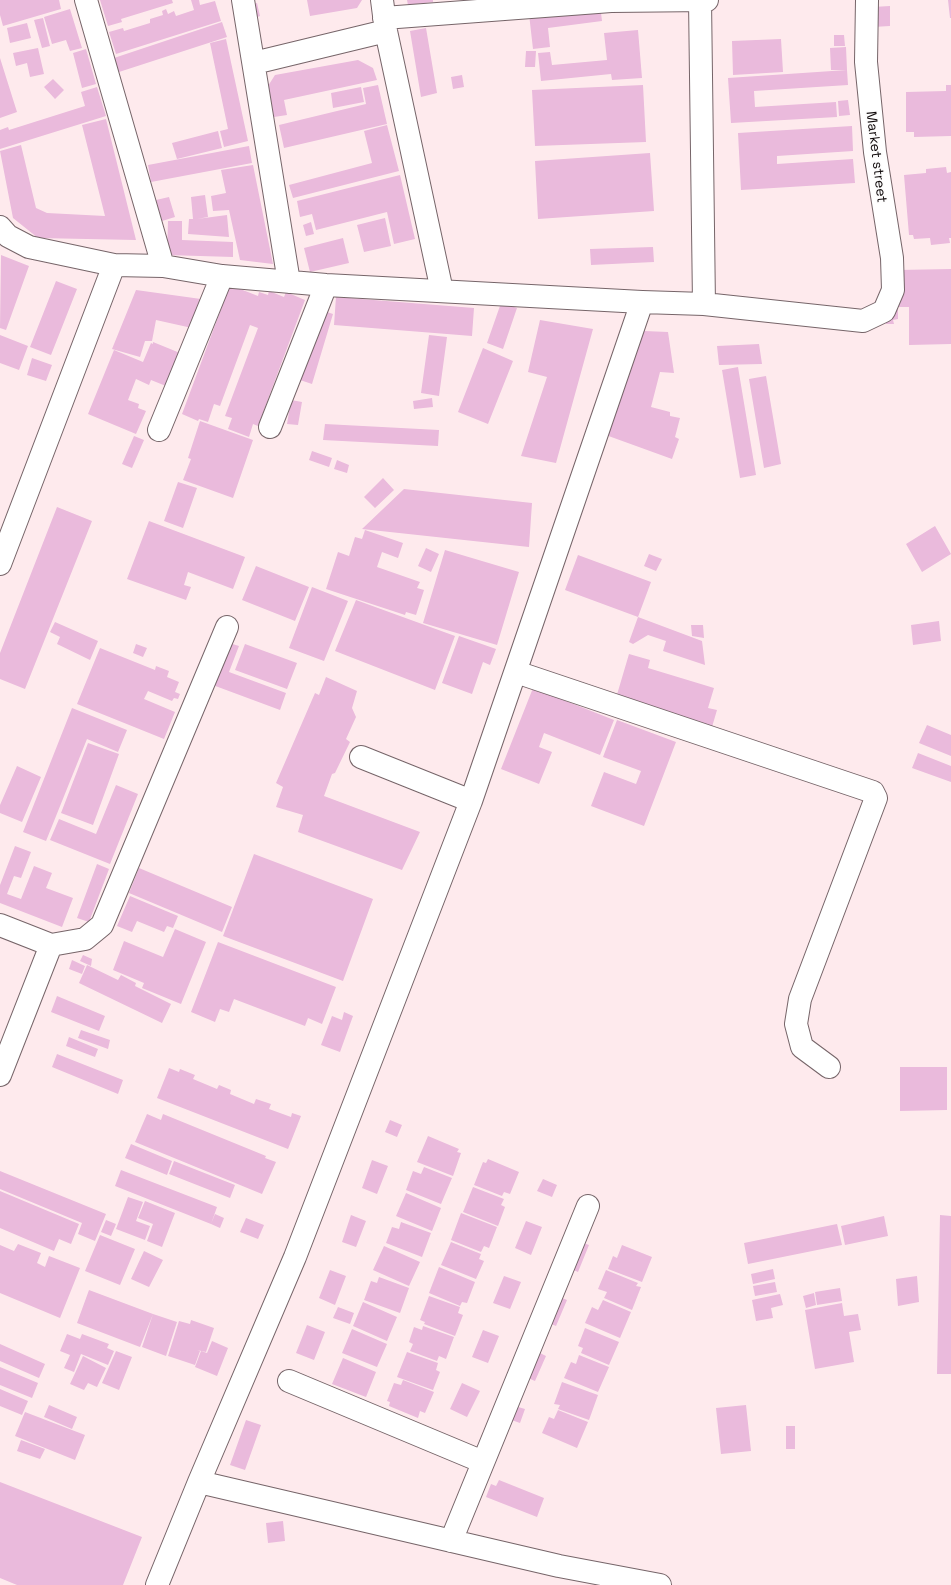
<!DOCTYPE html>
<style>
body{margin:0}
canvas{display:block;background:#feeaed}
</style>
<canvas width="951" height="1585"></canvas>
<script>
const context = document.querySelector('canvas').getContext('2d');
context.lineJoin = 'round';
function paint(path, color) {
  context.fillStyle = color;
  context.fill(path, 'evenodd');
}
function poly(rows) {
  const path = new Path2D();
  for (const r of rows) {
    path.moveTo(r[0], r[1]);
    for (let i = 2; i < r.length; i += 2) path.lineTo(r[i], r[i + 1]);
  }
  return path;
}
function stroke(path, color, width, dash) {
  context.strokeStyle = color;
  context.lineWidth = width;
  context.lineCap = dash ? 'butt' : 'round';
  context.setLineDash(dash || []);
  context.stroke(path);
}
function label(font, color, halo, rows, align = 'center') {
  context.font = font + ' "Space Grotesk",sans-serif';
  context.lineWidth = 3.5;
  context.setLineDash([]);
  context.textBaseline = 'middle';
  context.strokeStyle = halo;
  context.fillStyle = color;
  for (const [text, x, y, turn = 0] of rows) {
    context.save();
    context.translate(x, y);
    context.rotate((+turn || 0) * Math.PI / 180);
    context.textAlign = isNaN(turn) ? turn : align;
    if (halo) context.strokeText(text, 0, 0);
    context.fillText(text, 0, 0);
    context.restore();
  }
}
paint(poly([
 [0,0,59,0,61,9,3,26,0,15],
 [100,0,172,0,173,3,121,19,122,22,108,26],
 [191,0,199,0,200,5,215,1,221,21,116,54,109,32,123,28,124,31,150,23,150,19,163,15,162,11,166,9,168,14,174,11,176,16,194,10],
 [307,0,362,0,357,8,310,16],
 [407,0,433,0,433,2,408,5],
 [948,0,951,0,951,18,950,18],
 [257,3,260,16,252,19,248,6],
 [600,5,602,21,548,28,550,47,533,49,529,14],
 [890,6,890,26,873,27,873,7],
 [70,9,82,48,70,51,66,40,52,44,44,17],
 [43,18,50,46,42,48,34,20],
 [222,22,227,37,119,72,114,58],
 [27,23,31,38,10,43,7,28],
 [426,28,437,93,421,97,410,31],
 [638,30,642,78,612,80,611,74,541,81,538,53,550,52,552,65,607,60,604,33],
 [834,35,844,35,845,46,834,46],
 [226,39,248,141,224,147,220,131,228,129,210,43],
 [781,39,783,72,733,75,732,41],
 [846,47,847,70,831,70,830,48],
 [38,48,44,74,30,77,27,63,16,66,13,53],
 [86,49,96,84,82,88,73,53],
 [526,51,536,51,535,67,525,67],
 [0,58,17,112,0,118],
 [358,60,373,68,377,80,284,100,287,115,274,117,268,86,275,75],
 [847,70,848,85,754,91,755,107,836,102,837,117,731,123,728,78],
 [462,75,464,87,453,89,451,77],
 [53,79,64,90,55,99,44,87],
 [378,85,387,124,284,148,279,125,366,104,363,88],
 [643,85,646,142,535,146,532,90],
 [946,85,951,85,951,136,914,137,914,132,906,132,906,92,946,91],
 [97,87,106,116,0,149,0,130,8,127,9,130,85,106,81,92],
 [361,87,364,102,333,108,331,93],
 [848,100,850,115,839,116,838,101],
 [106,119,136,240,38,238,13,218,0,151,21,145,36,208,47,213,105,216,82,125],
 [387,125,399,171,293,198,289,185,372,163,364,131],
 [852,126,853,151,777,156,777,164,853,159,855,183,741,190,738,133],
 [218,131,222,148,177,159,172,143],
 [249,146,252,163,151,182,148,165],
 [650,153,654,211,538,219,535,161],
 [253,165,273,264,240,260,229,210,213,211,211,196,226,193,221,170],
 [946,167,947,173,951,172,951,238,949,238,950,243,931,245,930,238,914,239,913,235,909,235,904,175,926,173,926,169],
 [400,175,415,239,394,244,387,212,316,230,312,214,300,217,297,201],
 [205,195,208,217,197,219,227,215,229,237,188,234,189,219,193,219,191,197],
 [169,197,175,217,162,221,156,200],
 [385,218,391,246,364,252,357,225],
 [168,221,182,221,182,240,233,242,233,257,167,255],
 [311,222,314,234,306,236,303,225],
 [343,238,349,263,310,272,304,248],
 [653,247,654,262,591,265,590,249],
 [1,255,29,266,6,330,0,328],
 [951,269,951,344,909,345,909,307,899,307,898,270],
 [56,281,77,289,51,355,30,347],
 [230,285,258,296,259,292,268,295,269,291,284,297,286,292,305,300,258,426,253,424,249,437,228,429,232,418,225,416,258,328,250,325,220,406,214,404,208,422,199,419,198,421,182,414],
 [136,290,201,299,192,328,156,320,152,341,145,341,140,357,112,349],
 [336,297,474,308,472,336,334,325],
 [501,303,517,308,503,349,487,343],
 [898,309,898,319,893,320,894,324,886,324,885,310],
 [321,310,333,314,312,384,300,380],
 [540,320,593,329,556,463,521,456,547,377,528,372],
 [644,331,668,332,674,373,660,372,651,407,670,412,670,416,680,418,675,437,679,439,672,459,603,434,634,342],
 [0,335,28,346,19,370,0,363],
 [429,335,447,337,439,396,421,393],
 [153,342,180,353,166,386,151,380,149,385,136,379,128,400,139,404,138,408,146,411,136,434,88,414,114,350,143,362,151,343,153,344],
 [759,344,762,364,719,365,717,346],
 [483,348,513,361,488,424,458,412],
 [32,358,52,365,46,381,27,375],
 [738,367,756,475,740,478,722,370],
 [766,376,781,464,764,468,749,379],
 [432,398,433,407,414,409,413,401],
 [291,400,302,402,298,425,287,424],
 [200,421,253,440,233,498,183,480,191,459,188,458],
 [325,424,439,430,438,446,323,440],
 [134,436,144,440,132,468,122,464],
 [312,451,332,458,329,467,309,460],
 [337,460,349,465,347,473,334,469],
 [383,478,394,490,375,508,364,497],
 [178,482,197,488,183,528,164,521],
 [404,489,532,503,529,547,362,529],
 [57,507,92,521,25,689,0,679,0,653],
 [149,521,245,557,233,589,188,572,184,585,191,587,186,600,127,579],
 [935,526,951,554,922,572,906,544],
 [365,530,403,543,398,558,382,552,377,567,420,582,417,588,424,590,416,615,406,612,405,615,326,589,338,552,349,556,355,537,362,539],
 [426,548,439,554,431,572,418,566],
 [445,550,519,572,497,645,423,623],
 [649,554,662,559,656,571,644,566],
 [578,555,651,582,638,617,565,590],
 [256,566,309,587,295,621,242,600],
 [312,587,348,601,324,661,289,648],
 [356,600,455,636,435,690,335,651],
 [638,617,702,641,705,665,663,651,666,641,648,635,633,644,629,642],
 [939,621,941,641,913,645,911,625],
 [55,622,98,641,90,660,57,644,60,637,50,632],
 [691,625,703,625,704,638,692,636],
 [459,636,496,649,490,665,483,662,472,694,442,683],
 [226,642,239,646,229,672,286,693,280,710,210,684],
 [136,644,147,648,143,657,133,653],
 [245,644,297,663,287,689,235,670],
 [100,648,155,670,156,666,169,671,167,677,179,682,175,692,180,694,178,699,174,698,172,701,148,691,144,699,175,712,164,739,77,704],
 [629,654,650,660,648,668,714,688,708,708,717,710,712,727,616,698],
 [326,677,357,691,352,708,356,717,346,739,350,742,335,773,332,774,324,796,420,832,402,870,298,832,303,815,276,807,283,787,276,783,315,693,319,695],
 [533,688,614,720,600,755,544,733,539,747,552,752,539,784,501,769],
 [72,708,127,730,118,752,87,739,46,841,23,832],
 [617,720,676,742,644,826,591,806,604,772,636,784,641,771,603,757],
 [927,725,951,735,951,756,919,743],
 [88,743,119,754,93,825,61,813],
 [918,753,951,766,951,782,912,768],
 [17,766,41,777,22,822,0,813,0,805],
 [116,785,138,794,110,864,50,840,59,819,96,834],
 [15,846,31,852,21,878,14,876,7,894,21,899,34,866,52,873,46,888,73,898,62,927,0,903,0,885],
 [254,854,373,899,343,981,223,936],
 [97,864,109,869,89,922,77,918],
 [139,868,232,907,222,932,129,893],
 [130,896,178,916,173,928,167,926,164,932,137,921,132,932,117,926],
 [175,929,206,942,181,1004,142,988,144,983,113,970,124,941,163,957],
 [218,942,336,987,322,1024,308,1018,305,1026,234,999,229,1012,220,1009,215,1022,191,1012],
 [83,955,92,959,91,966,80,961],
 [72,960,85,966,82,974,69,969],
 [87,965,118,980,121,975,136,983,135,986,171,1004,162,1023,79,983],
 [57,996,105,1016,99,1031,51,1012],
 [344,1012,353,1016,340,1052,321,1045,332,1016,342,1020],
 [81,1030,110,1040,108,1049,78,1038],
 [69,1037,98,1049,95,1057,66,1046],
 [57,1054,123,1080,118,1094,52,1067],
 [900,1067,947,1067,947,1110,900,1111],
 [169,1068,179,1072,180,1069,195,1075,193,1079,217,1089,219,1085,231,1090,230,1094,254,1104,256,1099,271,1104,269,1109,291,1117,292,1113,301,1116,288,1149,157,1098],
 [147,1114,161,1120,163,1114,266,1156,265,1158,276,1162,262,1194,135,1142],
 [390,1120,402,1125,397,1137,385,1132],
 [428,1136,459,1149,457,1152,461,1153,453,1176,417,1162],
 [131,1144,172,1161,167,1175,125,1158],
 [488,1159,519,1172,510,1194,504,1192,502,1196,474,1185,483,1162,486,1163],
 [372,1160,388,1166,377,1194,362,1188],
 [174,1161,235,1185,230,1198,169,1174],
 [424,1167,452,1178,441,1204,406,1190,413,1171,421,1174],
 [121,1170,217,1207,211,1224,115,1186],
 [0,1171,106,1214,95,1241,78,1234,82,1223,0,1189],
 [543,1179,557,1185,552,1197,537,1191],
 [473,1187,504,1199,501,1205,505,1207,498,1226,463,1212],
 [0,1191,79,1224,71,1244,59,1239,54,1251,0,1228],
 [406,1193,441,1208,432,1231,396,1216],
 [128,1197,143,1202,136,1221,150,1226,145,1240,116,1229],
 [145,1201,175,1213,162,1247,147,1241,153,1224,138,1218],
 [461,1213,497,1227,489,1248,484,1246,481,1252,451,1240],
 [215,1214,224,1218,220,1228,211,1224],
 [351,1215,366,1221,356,1247,342,1242],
 [940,1215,951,1216,951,1374,937,1374],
 [884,1216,888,1236,845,1245,841,1226],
 [246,1218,264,1225,258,1239,240,1232],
 [106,1220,116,1224,111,1236,101,1232],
 [526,1221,542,1227,531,1255,515,1248],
 [401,1222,431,1233,422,1257,386,1243,392,1227,399,1229],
 [837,1224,842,1245,748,1264,744,1243],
 [100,1235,135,1249,120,1285,85,1271],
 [575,1240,589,1245,578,1272,565,1266],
 [451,1242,481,1254,479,1259,484,1261,476,1279,441,1265],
 [18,1244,41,1253,37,1263,45,1267,49,1256,80,1268,60,1318,0,1293,0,1245,14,1251],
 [622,1245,652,1257,642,1282,608,1269,613,1256,617,1258],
 [384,1246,420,1262,409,1286,373,1270],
 [144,1251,163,1260,149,1287,131,1279],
 [439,1267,475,1282,467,1303,462,1302,460,1306,429,1293],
 [773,1269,775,1279,753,1284,751,1274],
 [330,1270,346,1276,335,1305,319,1298],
 [606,1270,638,1283,636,1286,641,1287,632,1310,604,1298,607,1292,598,1289],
 [504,1276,521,1282,510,1309,493,1303],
 [917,1276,919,1302,898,1306,896,1279],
 [379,1277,409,1288,400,1313,364,1300,371,1281,377,1283],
 [775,1282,777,1292,755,1296,753,1286],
 [840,1288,842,1301,817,1305,815,1292],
 [89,1290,153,1314,140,1347,77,1323],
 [814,1293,816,1305,806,1308,803,1296],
 [553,1294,567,1300,556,1326,542,1320],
 [780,1294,783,1305,771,1308,773,1318,756,1321,752,1300],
 [429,1296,460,1307,458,1313,463,1315,455,1336,424,1324,425,1322,420,1320],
 [603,1300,631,1312,620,1338,585,1323,592,1307,598,1310],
 [363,1302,397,1317,387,1341,353,1326],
 [842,1303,844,1316,858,1314,861,1330,849,1332,854,1362,815,1369,805,1310],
 [338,1307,354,1313,350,1324,333,1318],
 [153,1314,177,1322,166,1356,142,1347],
 [191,1320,214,1328,206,1352,197,1350,200,1351,195,1365,168,1356,179,1321,190,1324],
 [307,1325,325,1332,314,1360,296,1353],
 [423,1326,454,1337,446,1359,439,1356,437,1361,410,1351,413,1344,409,1342,414,1327,422,1330],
 [585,1328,619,1342,609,1365,581,1353,583,1348,578,1346],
 [352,1329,387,1344,377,1367,342,1353],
 [483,1330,499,1336,488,1363,472,1357],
 [67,1334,80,1339,82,1334,109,1344,107,1348,114,1351,108,1365,81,1354,74,1372,64,1368,70,1355,60,1351],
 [212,1341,228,1348,217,1376,195,1367,201,1351,207,1353],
 [0,1344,45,1364,39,1378,0,1361],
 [532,1349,546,1356,535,1381,521,1375],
 [116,1351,132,1357,119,1390,102,1383],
 [407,1352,438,1363,436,1370,440,1372,433,1390,397,1377],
 [579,1355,609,1367,598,1392,564,1378,571,1362,576,1364],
 [83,1356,106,1368,97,1387,88,1383,84,1390,70,1384],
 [343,1358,376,1372,366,1397,332,1384],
 [0,1367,38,1383,32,1398,0,1385],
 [403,1380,434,1392,425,1413,420,1411,418,1418,389,1406,390,1402,387,1401,394,1383,401,1385],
 [562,1382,598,1395,589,1420,558,1409,560,1405,554,1404],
 [462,1383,480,1391,467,1417,450,1409],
 [0,1389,28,1401,22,1415,0,1406],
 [508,1404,525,1409,520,1423,503,1417],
 [49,1405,77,1417,72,1429,44,1417],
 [746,1405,751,1451,721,1454,716,1408],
 [558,1410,588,1422,577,1448,542,1433,549,1417,554,1419],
 [25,1412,85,1435,75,1460,15,1436],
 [246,1420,261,1425,245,1470,230,1465],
 [786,1426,795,1426,795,1449,786,1449],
 [21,1440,45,1449,40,1459,17,1451],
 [499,1480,544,1498,537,1517,486,1497,491,1484,496,1486],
 [0,1482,142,1537,123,1585,17,1585,0,1578],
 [283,1521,285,1541,268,1543,266,1523]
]), '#eabadc');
const minor = poly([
 [86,0,163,266],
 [243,0,289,282],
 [382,0,386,31,442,291],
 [700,0,704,304],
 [384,18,611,1,707,0],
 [254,63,386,31],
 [0,227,8,236,29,247,114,265,163,266,222,276,326,285,642,302,704,304,863,321,884,311,893,290,892,258,875,152,866,62,867,0],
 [270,427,326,285],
 [159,430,222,276],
 [0,564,114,265],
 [516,672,873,792,876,798,800,999,796,1024,802,1047,829,1067],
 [361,757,471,801],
 [0,925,51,945,0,1075],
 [51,945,85,939,102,925,227,627],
 [289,1381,483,1462],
 [199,1482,559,1566,660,1585],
 [451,1541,588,1206],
 [157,1585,199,1482,295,1257,471,801,642,302]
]);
stroke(minor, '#766569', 24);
stroke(minor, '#fff', 22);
label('14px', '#110b0c', '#fdfdfd', [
 ["Market street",876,157,83]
]);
</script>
